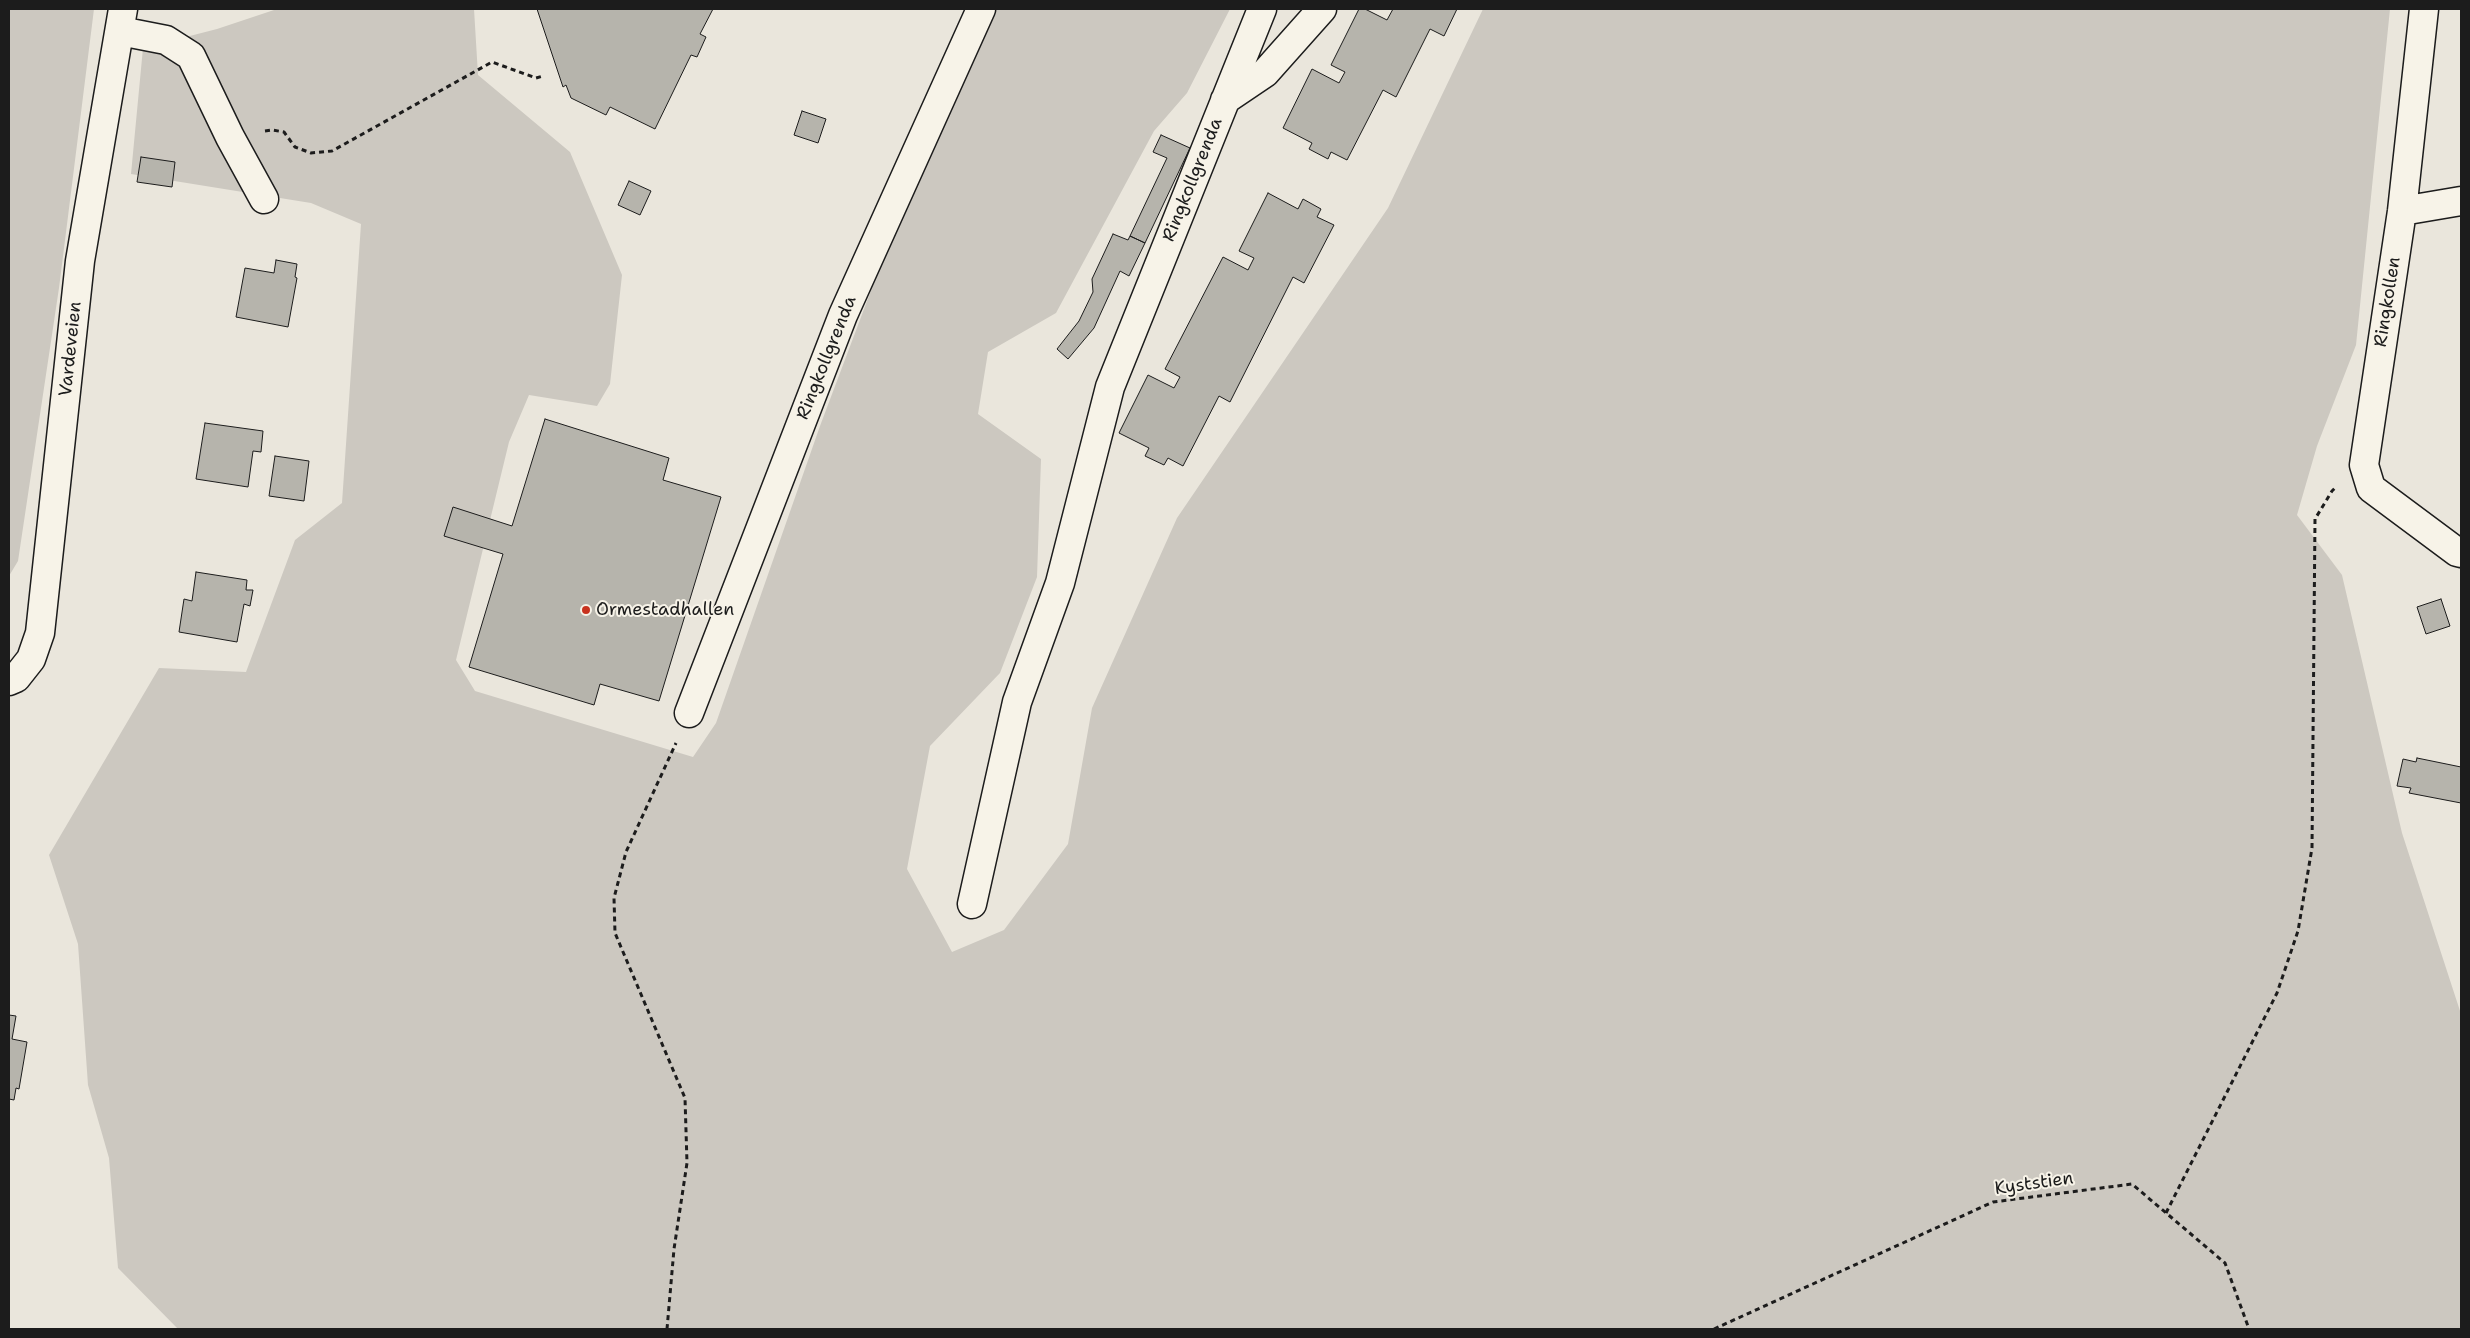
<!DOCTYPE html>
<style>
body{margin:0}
#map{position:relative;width:2470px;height:1338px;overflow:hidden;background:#eae6dc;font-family:"Shantell Sans",sans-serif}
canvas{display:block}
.frame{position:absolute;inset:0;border:10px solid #1c1c1c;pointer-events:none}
</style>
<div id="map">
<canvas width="2470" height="1338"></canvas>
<div class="frame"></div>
</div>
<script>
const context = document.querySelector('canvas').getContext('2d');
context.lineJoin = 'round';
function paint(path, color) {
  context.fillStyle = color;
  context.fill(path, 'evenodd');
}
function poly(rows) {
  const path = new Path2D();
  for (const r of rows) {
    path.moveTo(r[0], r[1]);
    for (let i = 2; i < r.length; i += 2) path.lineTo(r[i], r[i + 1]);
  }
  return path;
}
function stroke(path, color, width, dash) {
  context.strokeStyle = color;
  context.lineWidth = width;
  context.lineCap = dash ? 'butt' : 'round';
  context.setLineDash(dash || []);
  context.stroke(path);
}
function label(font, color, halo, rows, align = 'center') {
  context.font = font + ' "Shantell Sans",sans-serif';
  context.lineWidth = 4;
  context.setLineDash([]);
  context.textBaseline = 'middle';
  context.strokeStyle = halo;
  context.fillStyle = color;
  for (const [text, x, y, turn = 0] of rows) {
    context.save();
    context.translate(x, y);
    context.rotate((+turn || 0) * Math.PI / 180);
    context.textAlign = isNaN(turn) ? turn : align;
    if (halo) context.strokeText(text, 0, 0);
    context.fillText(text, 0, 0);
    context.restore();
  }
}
paint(poly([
 [9,9,94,9,59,288,18,561,9,576],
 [277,9,474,9,478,75,570,152,622,275,610,384,597,406,529,395,509,442,456,660,475,691,693,757,716,723,820,426,884,256,995,9,1230,9,1187,93,1154,131,1056,313,988,352,978,414,1041,459,1037,577,1000,673,930,746,907,869,952,952,1004,930,1068,844,1092,708,1177,518,1388,208,1483,9,2390,9,2356,345,2317,446,2297,515,2342,575,2402,833,2461,1014,2461,1329,178,1329,118,1268,109,1158,88,1085,78,944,49,855,159,668,246,672,295,540,342,503,361,224,311,203,131,174,143,48,217,29]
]), '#ccc8c0');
const building = poly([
 [537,9,713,9,700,34,706,37,697,57,691,55,655,129,610,107,606,115,571,98,566,85,563,87,537,9],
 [1359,9,1365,9,1387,20,1393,9,1457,9,1444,36,1430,29,1396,97,1383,90,1347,160,1331,152,1328,159,1309,149,1312,143,1283,128,1312,69,1339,83,1345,72,1331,65,1359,9],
 [802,111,826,119,818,143,794,135,802,111],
 [1161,135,1190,148,1145,243,1130,236,1167,158,1153,152,1161,135],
 [141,157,175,162,172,187,137,182,141,157],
 [629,181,651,191,640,215,618,205,629,181],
 [1268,193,1298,209,1303,199,1321,209,1317,217,1334,225,1304,283,1293,277,1230,402,1219,396,1183,466,1168,458,1164,465,1145,456,1149,448,1119,433,1148,375,1174,388,1180,377,1165,369,1223,257,1248,270,1254,258,1239,251,1268,193],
 [1113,234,1128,240,1130,236,1145,243,1129,276,1120,271,1094,328,1068,359,1057,349,1079,321,1093,292,1092,279,1113,234],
 [276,260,297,264,295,277,297,278,288,327,236,317,245,268,274,273,276,260],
 [545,419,669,458,663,480,721,497,659,701,600,684,594,705,469,667,503,554,444,536,453,507,512,526,545,419],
 [205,423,263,431,261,452,253,451,248,487,196,479,205,423],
 [275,456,309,461,304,501,269,496,275,456],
 [196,572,247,580,246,590,253,590,250,606,244,604,237,642,179,632,184,599,192,601,196,572],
 [2441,599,2450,626,2426,634,2417,607,2441,599],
 [2417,758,2461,767,2461,803,2409,793,2411,788,2397,786,2403,759,2416,762,2417,758],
 [9,1015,16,1016,12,1039,27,1042,19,1089,16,1088,14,1100,9,1099,9,1015]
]);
paint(building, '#b6b4ac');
stroke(building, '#1c1c1c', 1);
const minor = poly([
 [2424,9,2402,211,2364,465,2371,488,2457,552,2461,553],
 [120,31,166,40,191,56,230,137,264,199],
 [1225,100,1265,73,1322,9],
 [2402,211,2461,201],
 [9,681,16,678,31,659,40,633,80,261,123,9],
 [689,713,843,315,981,9],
 [972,904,1017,702,1060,583,1110,387,1262,9]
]);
stroke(minor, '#1c1c1c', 31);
stroke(poly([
 [265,131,272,130,284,132,295,147,311,153,332,151,492,62,536,78,543,76],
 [2166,1213,2277,993,2298,931,2312,848,2315,519,2332,491,2336,487],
 [667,1329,674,1249,687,1163,685,1098,615,933,614,898,626,852,676,743],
 [1714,1329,1993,1202,2132,1184,2225,1263,2249,1329]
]), '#1c1c1c', 3, [5, 4]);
stroke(minor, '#f7f3e8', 28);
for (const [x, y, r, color] of [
 [586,610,5,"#c8321e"]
]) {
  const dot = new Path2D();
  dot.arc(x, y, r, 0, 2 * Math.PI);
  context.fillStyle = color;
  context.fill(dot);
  stroke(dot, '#f7f3e8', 2);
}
label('18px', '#1c1c1c', '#f7f3e8', [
 ["Ringkollgrenda",1193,180,-68],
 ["Ringkollen",2388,302,-81],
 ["Vardeveien",71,349,-84],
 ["Ringkollgrenda",827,358,-68],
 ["Kyststien",2034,1184,-8]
]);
label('18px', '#1c1c1c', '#f7f3e8', [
 ["Ormestadhallen",596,610]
], 'left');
</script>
